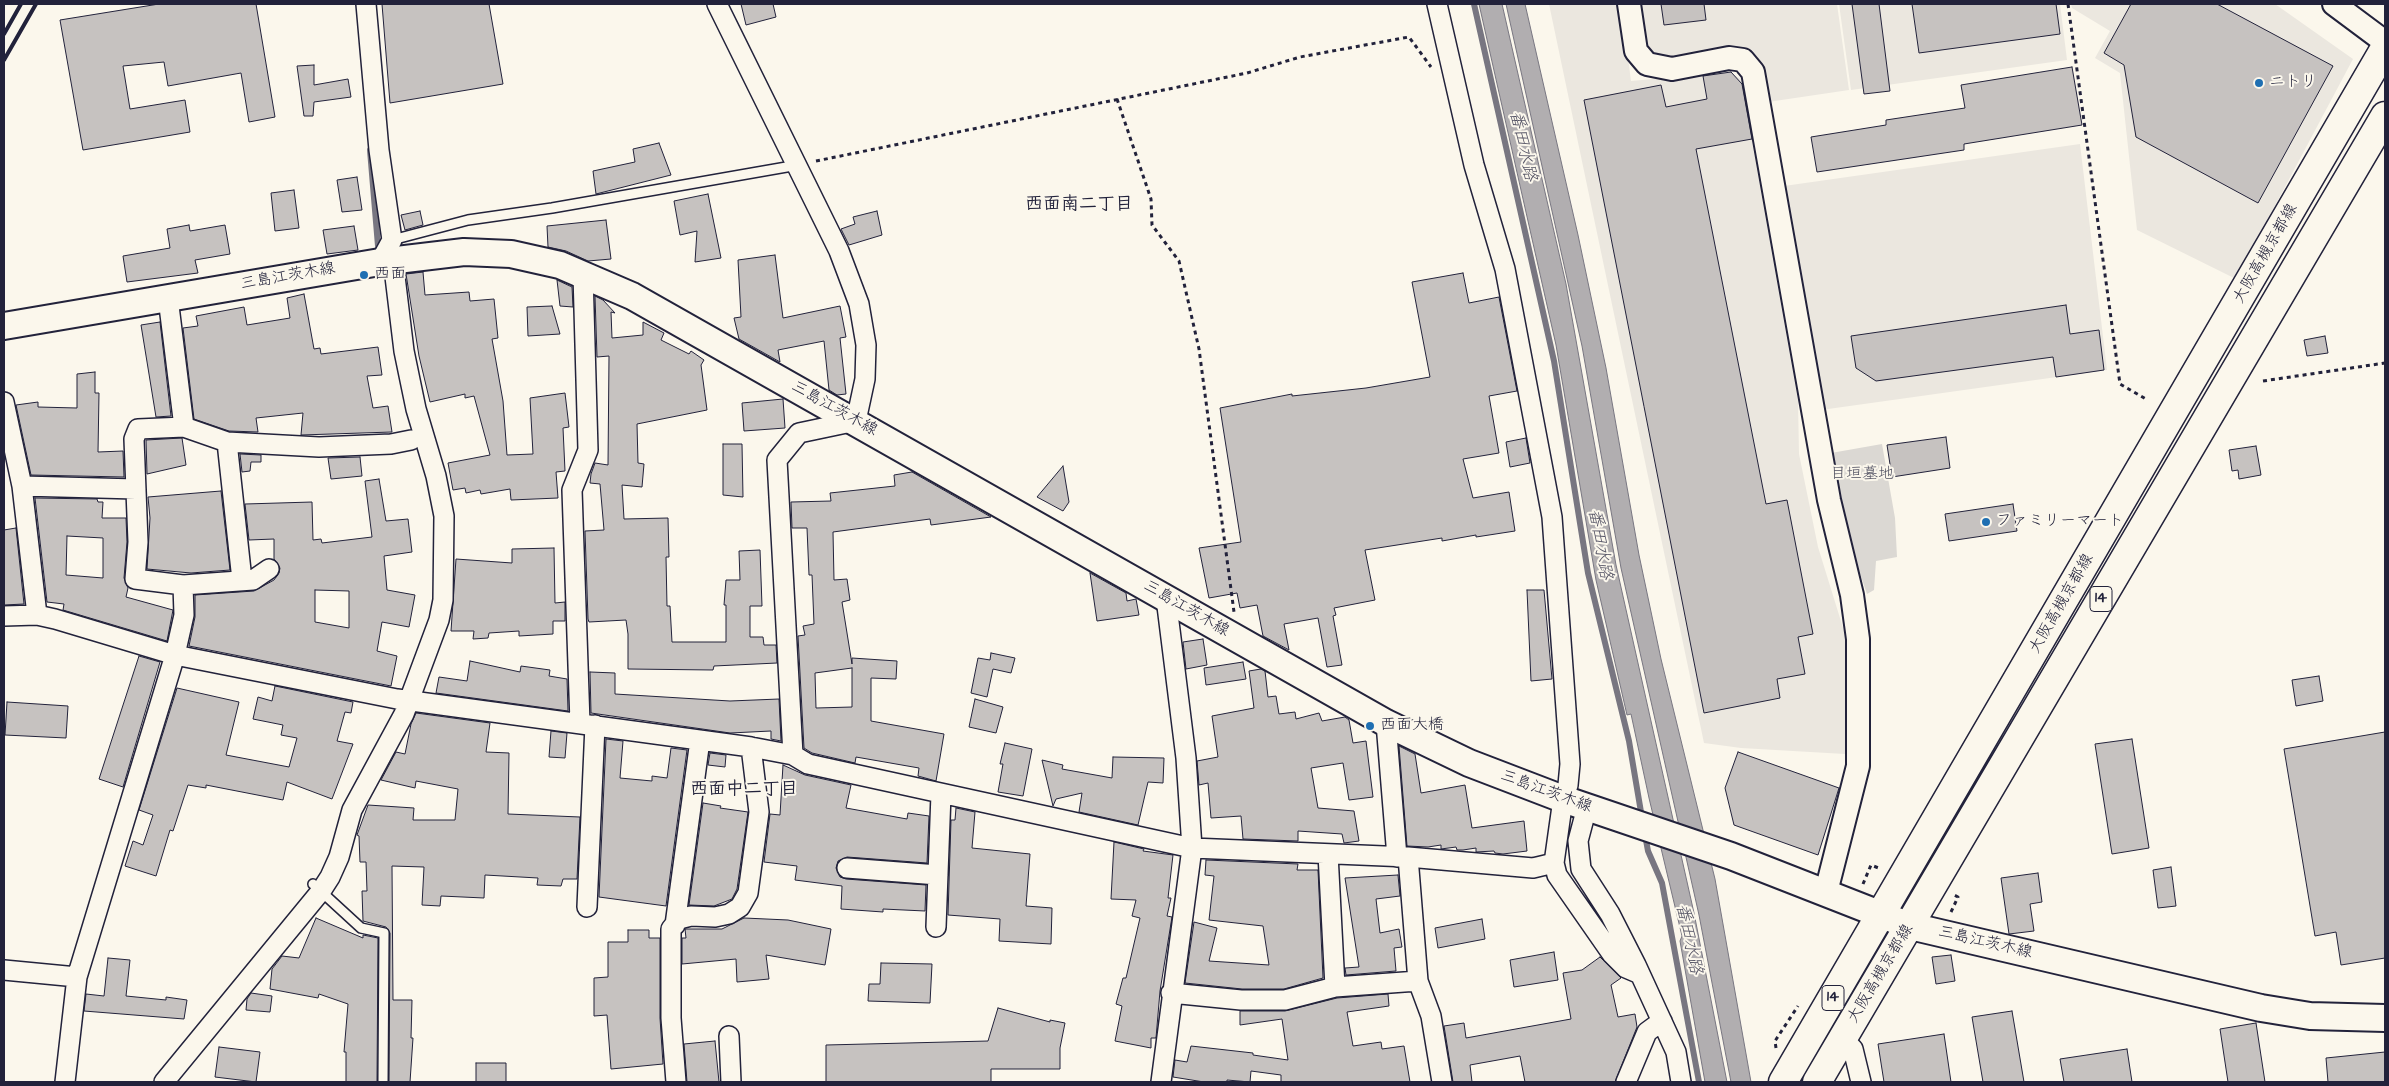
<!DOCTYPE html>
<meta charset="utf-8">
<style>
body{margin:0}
#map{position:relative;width:2389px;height:1086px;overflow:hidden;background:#fbf7ec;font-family:"Architects Daughter",sans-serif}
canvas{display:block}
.frame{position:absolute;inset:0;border:5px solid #22223b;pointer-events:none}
</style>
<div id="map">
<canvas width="2389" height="1086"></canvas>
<div class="frame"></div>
</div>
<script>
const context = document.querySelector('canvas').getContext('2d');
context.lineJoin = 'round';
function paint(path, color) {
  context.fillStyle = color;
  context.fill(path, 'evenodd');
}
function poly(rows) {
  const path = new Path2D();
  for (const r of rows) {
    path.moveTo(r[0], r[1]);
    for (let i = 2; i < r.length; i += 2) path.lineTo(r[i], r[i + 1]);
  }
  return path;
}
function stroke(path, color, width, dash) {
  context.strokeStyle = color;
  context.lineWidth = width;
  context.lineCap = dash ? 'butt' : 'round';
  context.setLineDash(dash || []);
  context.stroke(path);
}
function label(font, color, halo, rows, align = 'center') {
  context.font = font + ' "Architects Daughter","Klee One",sans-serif';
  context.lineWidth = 4;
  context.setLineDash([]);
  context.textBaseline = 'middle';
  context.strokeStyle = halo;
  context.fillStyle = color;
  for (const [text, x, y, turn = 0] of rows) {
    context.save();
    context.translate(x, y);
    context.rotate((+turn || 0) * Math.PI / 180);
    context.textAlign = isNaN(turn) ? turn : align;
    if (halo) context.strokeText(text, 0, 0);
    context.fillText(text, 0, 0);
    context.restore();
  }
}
paint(poly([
 [1549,4,1621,4,1631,81,1729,72,1741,79,1798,401,1799,454,1818,547,1844,631,1846,649,1845,754,1741,748,1704,743],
 [1636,4,1837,4,1849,90,1768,102,1755,66,1667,62,1644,53],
 [1839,4,2060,4,2067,60,1851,90],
 [2071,4,2275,4,2353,59,2236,279,2137,230,2120,73,2095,58,2110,31,2072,8],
 [2080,144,2107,370,1821,410,1784,186]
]), '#ebe7df');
paint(poly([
 [1882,444,1895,518,1897,557,1876,561,1874,590,1867,594,1849,541,1831,453]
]), '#dbd8d3');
const water = poly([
 [1479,4,1502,4,1566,284,1616,565,1694,913,1727,1082,1705,1082,1680,941,1682,936,1649,798,1631,714,1627,715,1596,580,1556,345,1479,4],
 [1506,4,1525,4,1578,235,1606,368,1639,555,1661,659,1715,879,1751,1082,1731,1082,1699,915,1621,568,1582,346,1506,4]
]);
paint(water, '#b1aeb0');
stroke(water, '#787681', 1);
stroke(poly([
 [1474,4,1554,361,1588,573,1629,741,1642,818],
 [370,150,378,246],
 [1645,835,1648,851,1662,883,1699,1082]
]), '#787681', 6);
const building = poly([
 [159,4,256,4,275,117,249,122,241,73,168,86,164,62,123,66,130,109,185,100,190,132,83,150,60,20,159,4],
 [382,4,489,4,503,84,390,103,382,4],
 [741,4,773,4,776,17,746,25,741,4],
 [1661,4,1704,4,1706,20,1664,25,1661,4],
 [1852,4,1879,4,1890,91,1864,94,1852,4],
 [1912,4,2056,4,2060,34,1919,53,1912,4],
 [2131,4,2217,4,2333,66,2258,203,2136,137,2124,65,2104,53,2131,4],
 [314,65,314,85,348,79,351,97,314,102,313,116,304,116,297,66,314,65],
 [2072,67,2082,125,1964,144,1964,150,1817,172,1811,137,1886,125,1886,120,1965,108,1961,85,2072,67],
 [1731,72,1742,84,1752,139,1696,149,1766,504,1787,500,1813,634,1798,637,1805,674,1777,679,1780,698,1704,713,1584,100,1661,85,1666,107,1707,99,1703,76,1731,72],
 [659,143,671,175,596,194,593,171,635,162,633,149,659,143],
 [357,177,362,210,342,212,337,180,357,177],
 [294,190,299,228,275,231,271,193,294,190],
 [708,194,721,258,695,262,697,231,680,235,674,201,708,194],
 [420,211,423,225,405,230,401,215,420,211],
 [877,211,882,235,849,245,841,229,855,224,853,217,877,211],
 [606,220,611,259,588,261,566,251,548,247,547,226,606,220],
 [189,225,190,231,225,225,230,254,195,260,198,273,127,282,123,256,170,248,167,229,189,225],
 [354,226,358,250,327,254,323,230,354,226],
 [775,255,783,318,840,306,846,337,840,338,846,394,837,395,829,390,824,341,778,350,780,362,739,339,734,318,741,317,738,260,775,255],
 [423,272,425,295,469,292,470,301,494,299,498,338,492,339,503,401,507,455,533,454,530,398,565,393,569,427,563,428,565,471,556,472,558,498,511,500,510,489,481,494,480,490,466,493,465,488,453,490,448,463,490,455,474,396,465,398,465,394,430,402,419,356,406,274,423,272],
 [1463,273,1469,303,1499,297,1517,391,1489,396,1499,453,1463,459,1473,498,1509,492,1515,531,1476,537,1476,535,1442,541,1442,538,1365,550,1375,600,1334,608,1336,615,1333,616,1342,665,1327,667,1318,618,1284,624,1289,650,1263,636,1257,605,1240,608,1237,593,1209,598,1199,548,1241,542,1220,408,1292,394,1292,396,1366,388,1430,377,1412,282,1463,273],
 [557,280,572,287,573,307,560,306,557,280],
 [304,294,314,349,320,348,321,354,378,347,382,375,367,376,373,408,388,406,392,432,301,435,303,413,256,418,258,432,229,431,194,419,183,328,198,326,196,316,244,307,247,325,290,318,287,298,304,294],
 [595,296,603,300,615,313,611,312,612,338,643,335,643,322,664,333,661,340,689,354,691,351,704,360,701,365,707,410,637,424,638,463,644,464,642,487,622,485,624,519,668,518,669,557,666,557,667,606,670,606,672,642,726,642,726,605,724,605,726,580,740,580,739,551,760,550,762,606,750,606,750,637,763,637,764,645,776,645,777,663,714,666,713,670,628,669,628,634,626,620,589,622,588,619,585,531,604,530,600,484,590,483,591,474,595,463,608,465,609,356,597,357,595,296],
 [2066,305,2070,334,2099,330,2104,370,2056,377,2053,357,1876,381,1856,368,1851,336,2066,305],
 [552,306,560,334,528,336,527,307,552,306],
 [160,322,171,416,156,417,141,325,160,322],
 [2325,336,2328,353,2307,356,2304,340,2325,336],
 [95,372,95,393,99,393,98,452,123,451,124,477,31,475,16,405,38,402,38,407,77,408,77,374,95,372],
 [783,399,785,428,744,431,742,403,783,399],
 [1946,437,1950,468,1892,477,1887,445,1946,437],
 [182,438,186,465,147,474,146,440,182,438],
 [1526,438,1530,463,1510,467,1506,442,1526,438],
 [723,444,742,444,743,497,723,495,723,444],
 [2256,446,2261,475,2239,479,2238,470,2232,471,2229,450,2256,446],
 [240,454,261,455,261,462,251,462,250,471,242,472,240,454],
 [360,457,362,476,331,479,328,458,360,457],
 [1063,466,1069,502,1063,511,1037,497,1063,466],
 [912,472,991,517,931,525,930,519,833,532,834,580,847,579,850,600,842,602,852,664,852,658,897,661,896,679,871,678,871,721,944,734,936,781,918,776,919,768,856,757,855,763,812,753,804,748,798,636,805,635,803,626,814,624,812,575,809,575,807,528,792,528,791,502,831,501,830,493,895,486,894,475,912,472],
 [852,668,852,707,816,708,815,673,852,668],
 [379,479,386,521,408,519,412,552,384,556,387,590,415,595,409,627,382,622,377,651,397,656,391,686,189,646,195,617,195,595,254,591,274,580,279,573,280,568,274,559,274,539,249,540,245,504,312,502,313,540,321,539,322,543,372,537,365,481,379,479],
 [315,590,349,591,349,628,315,622,315,590],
 [221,491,230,570,191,573,147,569,150,518,148,497,221,491],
 [35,498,97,499,98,502,103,502,102,518,126,518,127,542,124,578,128,588,126,597,173,610,167,641,63,610,64,604,47,602,35,498],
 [67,536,103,538,103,578,66,575,67,536],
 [2013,504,2017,531,1949,541,1945,514,2013,504],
 [16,528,24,604,4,605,4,530,16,528],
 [554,548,555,603,565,602,565,621,553,621,553,634,519,636,519,631,489,633,488,638,473,639,474,631,451,631,456,559,512,563,512,549,554,548],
 [1090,573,1126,593,1127,601,1136,599,1139,615,1097,621,1090,573],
 [1527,590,1544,590,1552,679,1531,681,1527,590],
 [1203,639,1207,665,1186,669,1183,642,1203,639],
 [991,653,1015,658,1011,673,993,669,987,697,971,693,978,658,990,660,991,653],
 [139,656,160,662,123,787,99,779,139,656],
 [470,661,520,672,521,666,550,670,549,676,567,679,568,711,436,693,439,677,467,681,470,661],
 [1243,662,1246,679,1206,685,1204,668,1243,662],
 [1261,669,1265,671,1268,697,1276,696,1279,714,1295,712,1296,719,1319,713,1322,721,1345,717,1349,720,1353,743,1366,741,1373,797,1349,800,1343,763,1311,768,1318,808,1354,811,1359,841,1344,843,1342,834,1298,831,1298,841,1243,839,1241,816,1211,818,1208,783,1199,785,1197,761,1218,757,1212,716,1254,708,1249,671,1261,669],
 [590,672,615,673,615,694,730,701,779,699,781,741,771,739,771,731,730,733,591,713,590,672],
 [2319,676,2323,701,2296,706,2292,680,2319,676],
 [275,686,353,702,351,713,345,712,337,741,353,744,332,799,287,782,283,800,206,785,206,788,188,785,173,831,170,830,156,876,125,866,133,841,143,845,153,815,139,810,177,688,239,702,226,755,289,767,297,738,281,735,283,725,253,719,258,697,272,701,275,686],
 [975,699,1003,707,996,733,969,727,975,699],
 [7,702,68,706,66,738,5,735,7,702],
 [416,713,490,723,486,752,509,753,508,814,580,817,577,879,563,879,561,886,537,885,538,878,485,875,484,898,441,896,440,906,422,905,424,867,392,866,393,1000,412,1000,411,1038,413,1038,410,1082,389,1082,390,933,386,927,363,921,362,891,367,891,366,862,360,862,359,836,357,835,368,805,414,808,413,820,455,820,458,789,416,781,415,788,381,780,396,752,405,754,411,724,416,713],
 [551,731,567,733,565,758,549,757,551,731],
 [2385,732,2385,958,2341,965,2336,932,2315,936,2284,749,2385,732],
 [606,739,623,741,620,778,652,781,652,776,667,778,671,748,687,750,666,906,599,897,606,739],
 [2132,739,2149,848,2112,854,2095,744,2132,739],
 [1005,743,1032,749,1023,796,998,792,1003,764,1000,764,1005,743],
 [1399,746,1415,754,1421,793,1465,785,1472,828,1524,821,1527,851,1503,854,1495,853,1494,851,1476,852,1476,848,1463,850,1457,850,1456,847,1441,849,1441,845,1428,847,1407,846,1399,746],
 [1738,752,1839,788,1818,855,1734,825,1725,788,1738,752],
 [710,753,726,755,725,767,708,765,710,753],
 [1113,757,1164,758,1163,783,1148,782,1138,825,1079,812,1082,793,1056,799,1053,806,1042,760,1063,765,1062,769,1112,778,1113,757],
 [783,765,805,775,851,785,846,808,907,819,908,813,929,816,927,863,847,857,838,861,836,868,840,877,846,879,926,885,925,911,883,909,883,912,841,909,842,886,795,880,797,866,764,862,770,814,780,815,783,765],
 [703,803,721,806,720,808,748,812,737,889,732,899,714,906,689,905,703,803],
 [956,808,975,812,972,848,1030,854,1026,906,1052,908,1051,944,999,941,1000,919,948,915,951,820,955,820,956,808],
 [1114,842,1144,849,1143,851,1173,855,1168,898,1171,898,1167,916,1172,917,1160,991,1156,1038,1151,1038,1151,1048,1115,1041,1122,1006,1116,1004,1123,978,1126,978,1140,918,1132,916,1136,900,1111,899,1114,842],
 [1206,860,1298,864,1297,870,1318,870,1323,978,1284,989,1242,989,1185,983,1194,922,1217,928,1209,961,1269,965,1263,926,1209,920,1214,876,1205,875,1206,860],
 [2171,867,2176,906,2158,908,2153,870,2171,867],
 [2038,873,2042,902,2030,904,2034,931,2009,934,2001,878,2038,873],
 [1398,875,1400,896,1376,899,1380,933,1399,929,1402,947,1394,948,1396,971,1346,975,1345,968,1359,967,1345,878,1398,875],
 [316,918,363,938,363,935,378,938,377,1082,346,1082,346,1052,344,1052,348,1004,319,994,318,998,270,989,272,969,282,956,299,958,316,918],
 [744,918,788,920,831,929,825,965,766,955,769,979,737,982,736,959,682,964,682,938,686,938,685,929,722,929,744,918],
 [1482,919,1485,939,1438,948,1435,928,1482,919],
 [628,930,649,930,649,938,660,938,660,1018,663,1064,611,1069,607,1015,594,1016,594,978,608,977,608,942,628,942,628,930],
 [1554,952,1558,980,1514,987,1510,960,1554,952],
 [1951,955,1955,981,1936,984,1932,957,1951,955],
 [1600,957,1621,978,1611,985,1618,1017,1635,1014,1637,1027,1615,1082,1525,1082,1520,1056,1470,1065,1472,1082,1453,1082,1444,1026,1464,1023,1466,1038,1571,1019,1563,973,1582,970,1600,957],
 [108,958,130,960,126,996,166,1000,166,997,187,1000,184,1019,84,1011,86,994,104,996,108,958],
 [881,963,932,964,930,1003,868,1001,869,984,880,984,881,963],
 [251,993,272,996,270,1012,246,1010,247,999,251,993],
 [1388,994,1389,1006,1347,1012,1353,1046,1381,1042,1382,1049,1404,1046,1410,1082,1281,1082,1281,1075,1251,1071,1250,1082,1227,1080,1227,1082,1204,1082,1173,1077,1175,1060,1187,1062,1191,1046,1253,1053,1253,1055,1288,1060,1282,1019,1240,1025,1240,1011,1285,1011,1337,998,1388,994],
 [998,1008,1050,1022,1050,1020,1065,1023,1060,1048,1060,1069,991,1069,991,1082,826,1082,826,1045,988,1041,998,1008],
 [2012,1011,2024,1082,1983,1082,1972,1017,2012,1011],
 [2256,1023,2265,1082,2228,1082,2220,1029,2256,1023],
 [1944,1034,1951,1082,1884,1082,1878,1044,1944,1034],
 [715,1041,719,1082,687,1082,684,1044,715,1041],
 [219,1047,260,1052,256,1082,215,1077,219,1047],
 [2127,1049,2132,1082,2064,1082,2060,1059,2127,1049],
 [2385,1052,2385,1082,2328,1082,2326,1058,2385,1052],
 [476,1063,506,1063,506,1082,476,1082,476,1063]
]);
paint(building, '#c6c2c0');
stroke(building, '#22223b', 1);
const service = poly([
 [392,240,468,220,552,208,798,165],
 [313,884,361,928,384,933,383,1082]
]);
const minor = poly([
 [366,4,379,150,392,240,380,262],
 [717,4,839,251,859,304,866,345,865,379,856,421,799,433,777,460,793,755],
 [1437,4,1474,165,1505,269,1552,517,1570,764,1568,785,1563,799,1554,863,1557,875,1612,954,1626,968,1640,974],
 [168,298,184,427],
 [4,402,22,486,37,615],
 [227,442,242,580],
 [22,486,136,489],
 [269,569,253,580,183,585,135,579,138,542,134,439,138,429,184,427,227,442,319,447,391,444,411,440],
 [4,616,37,615,55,619,175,655,397,699,751,747,793,755,808,764,1192,848,1408,857,1533,868,1554,863],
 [580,723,572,490,588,450,583,274],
 [1386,723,1397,857],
 [1587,807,1578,841,1581,869,1610,914,1636,965,1676,1052,1681,1082],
 [1328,854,1335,987],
 [1408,857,1418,981,1431,1016,1442,1082],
 [847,868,938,875],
 [587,907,595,725],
 [675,925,700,740],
 [936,927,941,794],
 [4,970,77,977],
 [1171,993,1241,1000,1285,1000,1335,987,1418,981],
 [729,1036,731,1082],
 [1843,1039,1853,1049,1861,1082],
 [65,1082,77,977,175,655,184,615,183,585],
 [164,1082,321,891,330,877,339,857,352,810,404,714,439,620,443,600,444,516,436,476,416,409,404,351,393,260],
 [676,1082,671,1018,671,929,679,919,691,916,715,917,729,914,740,907,748,893,759,812,751,747],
 [1161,1082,1192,848,1186,758,1166,598],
 [1626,1082,1647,1032,1662,1021]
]);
const tertiary = poly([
 [1629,4,1636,51,1647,64,1672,69,1729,58,1743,60,1753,72,1829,500,1852,595,1858,639,1858,766,1826,892],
 [2334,4,2385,42]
]);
const secondary = poly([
 [4,326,380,262,464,252,511,254,560,265,632,296,1386,723,1469,763,1563,799,1731,856,1910,926,2261,1008,2310,1016,2385,1018]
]);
const primary = poly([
 [1783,1082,2385,48],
 [1817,1082,2385,116]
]);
stroke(service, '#22223b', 12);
stroke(minor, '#22223b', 22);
stroke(tertiary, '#22223b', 26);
stroke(secondary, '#22223b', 30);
stroke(primary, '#22223b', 31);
stroke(poly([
 [2068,4,2120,384,2146,399],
 [1117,99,1151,199,1152,225,1179,261,1199,349,1234,612],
 [816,161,1247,73,1300,57,1409,37,1431,67],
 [2263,381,2385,363],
 [1863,884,1871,865,1881,869],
 [1951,912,1958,897,1954,895],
 [1776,1048,1775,1041,1798,1006]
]), '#22223b', 3, [4, 4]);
stroke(service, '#fbf7ec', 9);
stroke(minor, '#fbf7ec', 19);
stroke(tertiary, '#fbf7ec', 22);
stroke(secondary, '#fbf7ec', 26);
stroke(primary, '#fbf7ec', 28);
stroke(poly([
 [4,34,21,4],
 [4,60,36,4]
]), '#22223b', 4);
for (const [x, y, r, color] of [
 [2259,83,5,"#1f6fb2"],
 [364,275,5,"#1f6fb2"],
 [1986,522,5,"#1f6fb2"],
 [1370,726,5,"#1f6fb2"]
]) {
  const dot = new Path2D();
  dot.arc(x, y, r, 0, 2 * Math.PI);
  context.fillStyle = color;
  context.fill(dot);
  stroke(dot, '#fbf7ec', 2);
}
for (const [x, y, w] of [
 [2101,599,22],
 [1833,998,22]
]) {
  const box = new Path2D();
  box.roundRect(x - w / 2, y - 12.5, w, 25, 4);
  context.fillStyle = '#fbf7ec';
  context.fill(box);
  stroke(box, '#22223b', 1);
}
label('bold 15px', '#22223b', null, [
 ["14",2101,599],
 ["14",1833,998]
]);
label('16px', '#22223b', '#fbf7ec', [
 ["ニトリ",2269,83],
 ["西面",374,275],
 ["ファミリーマート",1996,522],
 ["西面大橋",1380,726]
], 'left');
label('16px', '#22223b', '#fbf7ec', [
 ["大阪高槻京都線",2266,254,-60],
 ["三島江茨木線",288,277,-10],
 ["三島江茨木線",834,409,29],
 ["大阪高槻京都線",2062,604,-60],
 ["三島江茨木線",1186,609,30],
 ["三島江茨木線",1546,792,20],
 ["三島江茨木線",1985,943,13],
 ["大阪高槻京都線",1881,974,-59]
]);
label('16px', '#505061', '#fbf7ec', [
 ["目垣墓地",1862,475]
]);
label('italic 18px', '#545364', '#fbf7ec', [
 ["番田水路",1522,146,77],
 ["番田水路",1599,544,80],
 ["番田水路",1688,939,78]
]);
label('bold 18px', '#22223b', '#fbf7ec', [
 ["西面南二丁目",1079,205],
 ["西面中二丁目",744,790]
]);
</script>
